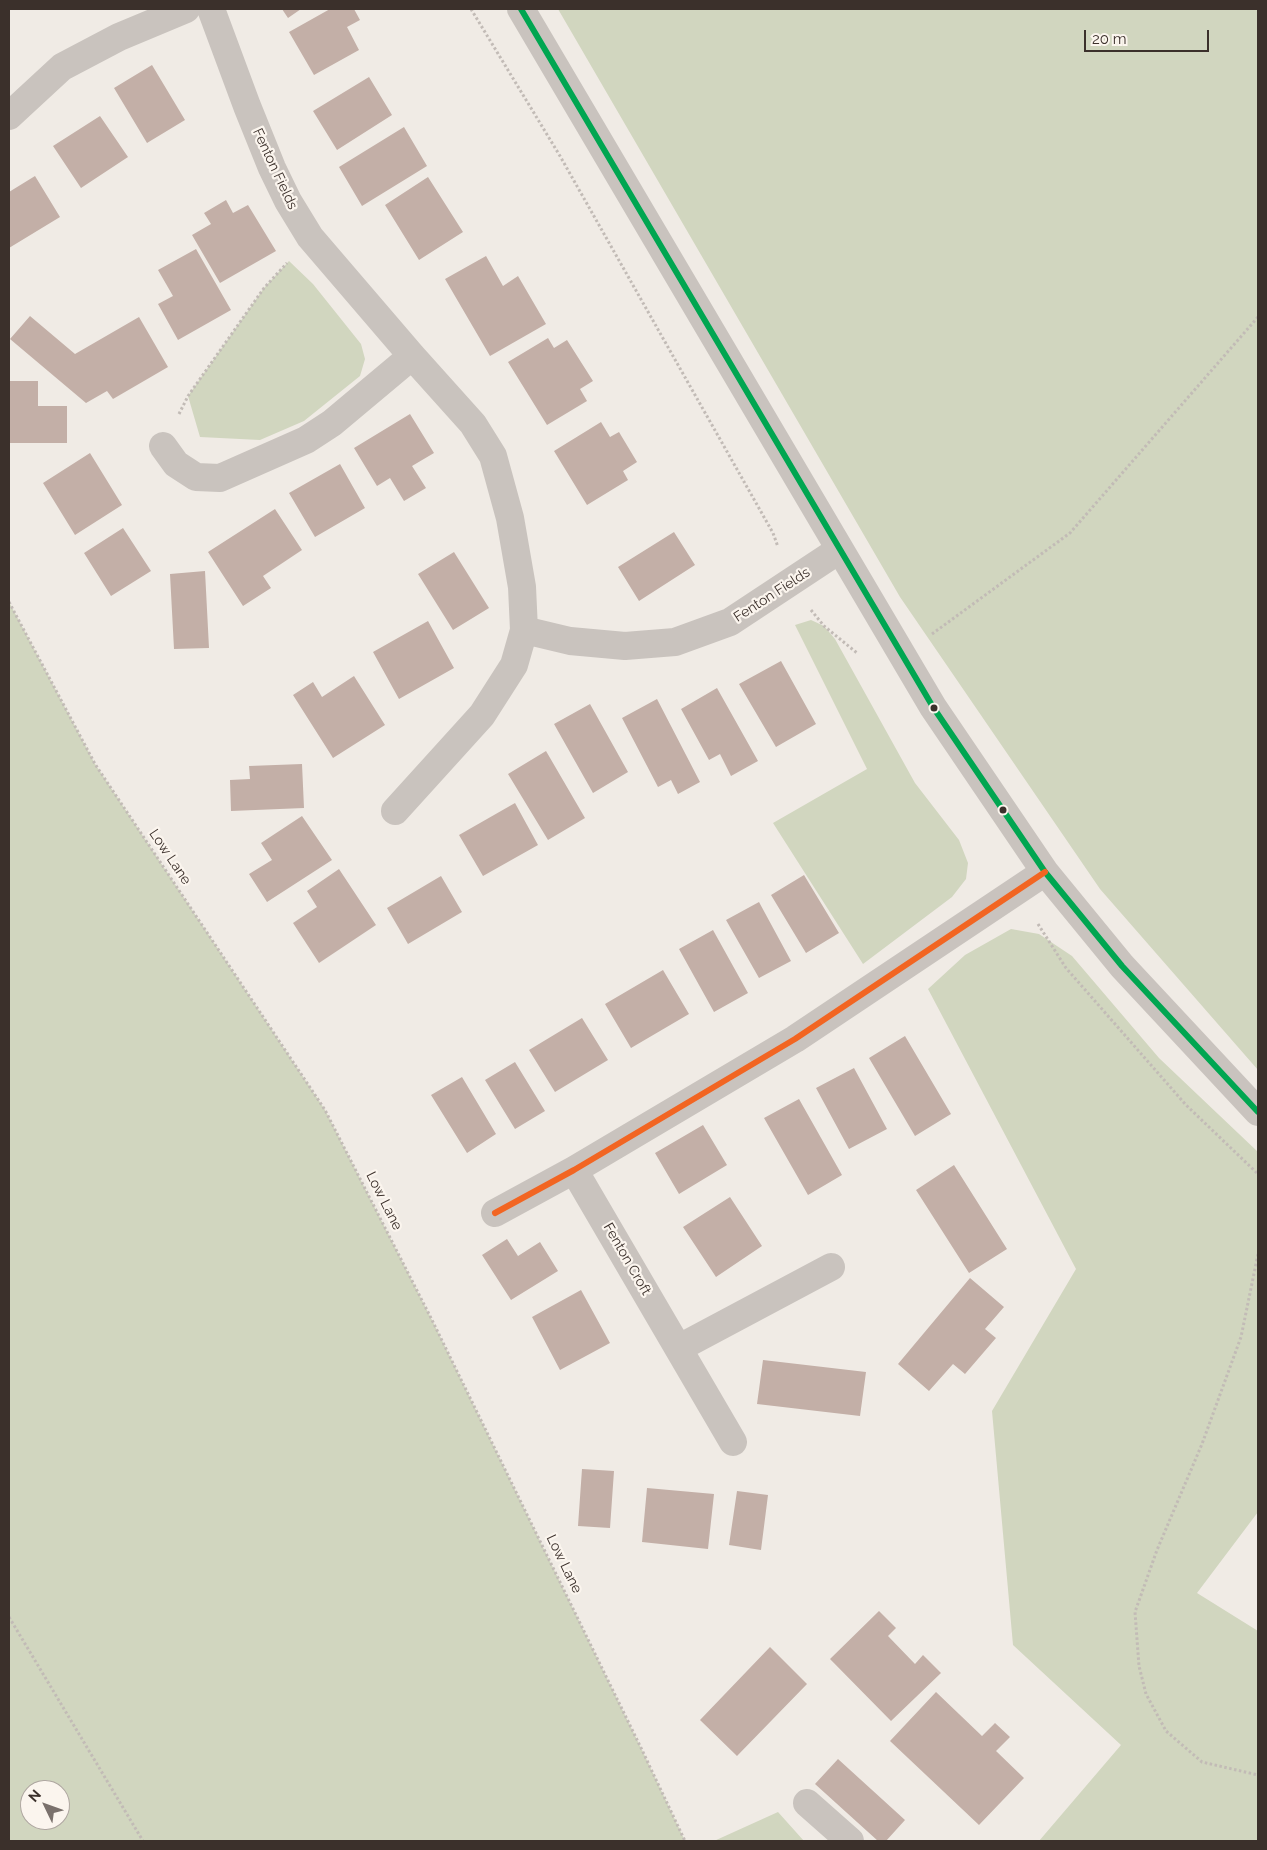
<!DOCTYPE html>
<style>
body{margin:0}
#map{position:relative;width:1267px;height:1850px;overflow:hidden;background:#f0ebe5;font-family:Raleway,sans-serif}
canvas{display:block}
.frame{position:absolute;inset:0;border:10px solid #3b302b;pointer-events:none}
.north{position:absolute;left:20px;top:1780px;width:50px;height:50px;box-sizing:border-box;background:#fbf5ee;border:1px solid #aea6a0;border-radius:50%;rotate:312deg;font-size:14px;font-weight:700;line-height:20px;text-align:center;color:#3b302b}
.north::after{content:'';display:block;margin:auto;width:18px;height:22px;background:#7a716c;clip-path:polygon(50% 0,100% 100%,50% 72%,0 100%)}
.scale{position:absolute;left:1084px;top:30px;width:125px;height:22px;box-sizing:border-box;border:2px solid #3b302b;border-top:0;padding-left:6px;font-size:15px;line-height:18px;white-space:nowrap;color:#3b302b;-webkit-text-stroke:4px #fbf5ee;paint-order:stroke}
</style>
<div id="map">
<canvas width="1267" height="1850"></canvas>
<div class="frame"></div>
<div class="north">N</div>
<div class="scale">20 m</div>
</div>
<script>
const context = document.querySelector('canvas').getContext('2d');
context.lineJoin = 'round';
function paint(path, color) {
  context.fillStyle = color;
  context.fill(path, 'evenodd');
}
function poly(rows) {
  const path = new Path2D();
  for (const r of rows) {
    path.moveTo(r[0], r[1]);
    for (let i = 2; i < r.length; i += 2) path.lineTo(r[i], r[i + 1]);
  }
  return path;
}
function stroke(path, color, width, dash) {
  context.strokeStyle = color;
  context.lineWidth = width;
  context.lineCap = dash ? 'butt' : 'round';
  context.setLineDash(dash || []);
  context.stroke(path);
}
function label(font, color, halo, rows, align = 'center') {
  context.font = font + ' Raleway,sans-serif';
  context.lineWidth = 4.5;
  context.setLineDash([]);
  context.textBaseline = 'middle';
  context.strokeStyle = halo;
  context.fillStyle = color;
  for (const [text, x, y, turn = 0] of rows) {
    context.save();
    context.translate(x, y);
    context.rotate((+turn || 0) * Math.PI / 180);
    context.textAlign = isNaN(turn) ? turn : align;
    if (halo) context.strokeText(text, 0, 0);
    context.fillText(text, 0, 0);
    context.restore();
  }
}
paint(poly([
 [558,9,1258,9,1258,1070,1100,889,900,597],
 [289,261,313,284,361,344,365,359,360,376,304,421,260,440,200,437,188,396,264,288],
 [9,602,95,764,325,1110,432,1320,642,1750,685,1841,9,1841],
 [30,1790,60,1790,60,1820,30,1820],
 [811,620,824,626,835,639,915,783,959,840,968,863,966,879,952,897,863,964,773,823,867,769,795,625],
 [1011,929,1039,934,1072,956,1159,1058,1258,1152,1258,1512,1197,1593,1258,1631,1258,1841,1039,1841,1121,1745,1013,1645,992,1411,1076,1269,928,989,965,955],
 [778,1812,804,1841,714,1841]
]), '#d1d6bf');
paint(poly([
 [282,9,301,9,288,18],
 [330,9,354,9,360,20,347,27,359,50,314,75,289,32],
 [152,65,185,120,147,143,114,88],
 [369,77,392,115,337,150,313,111],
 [100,116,128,157,81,188,53,146],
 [404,127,427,166,362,206,339,167],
 [35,176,60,217,9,248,9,192],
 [428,177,463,232,419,260,385,205],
 [226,200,233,213,248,205,276,251,220,283,192,235,211,224,204,213],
 [196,249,231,310,178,340,158,304,173,296,158,270],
 [486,256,503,286,518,276,546,324,490,356,445,279],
 [30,316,75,354,139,317,168,367,113,399,107,391,86,403,10,339],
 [548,338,554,348,567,340,593,381,580,389,587,401,547,425,508,362],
 [9,381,38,381,38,406,67,406,67,443,9,443],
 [410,414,434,453,412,466,426,488,404,501,390,478,377,486,354,448],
 [601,422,610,437,619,432,637,462,623,471,628,480,587,505,554,451],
 [90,453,122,505,75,535,43,483],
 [340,464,365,508,315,537,289,493],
 [275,509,302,550,263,576,271,588,243,606,208,552],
 [123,528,151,571,111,596,84,553],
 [674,532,695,565,639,601,618,567],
 [454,552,489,608,453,630,418,574],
 [205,571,209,648,174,649,170,574],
 [428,621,454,668,399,699,373,652],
 [781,661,816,724,776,747,739,684],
 [354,676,385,725,333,758,293,695,313,682,322,697],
 [717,688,758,761,731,776,720,754,709,760,681,709],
 [657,699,700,782,678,794,671,780,658,787,622,718],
 [590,704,628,772,593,793,554,724],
 [546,751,585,818,548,840,508,774],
 [302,764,304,808,231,811,230,780,250,779,249,766],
 [515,803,538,845,483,876,459,835],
 [302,816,332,860,267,902,249,874,272,860,261,843],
 [339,869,376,925,319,963,293,923,317,907,307,891],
 [804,875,839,933,806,953,771,895],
 [441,876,462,912,408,944,387,908],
 [759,902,791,961,759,978,726,920],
 [713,930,748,993,714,1012,679,949],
 [663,970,689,1014,631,1048,605,1004],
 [582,1018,608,1060,555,1092,529,1050],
 [905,1036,951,1114,915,1136,869,1058],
 [515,1062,545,1111,515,1129,485,1080],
 [854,1068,887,1129,849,1149,816,1088],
 [462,1077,496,1134,467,1153,431,1095],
 [799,1099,842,1175,808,1195,764,1118],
 [703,1125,727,1165,679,1194,655,1153],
 [954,1165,1007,1249,969,1273,916,1190],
 [730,1197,762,1246,716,1277,683,1227],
 [507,1239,518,1256,540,1242,558,1271,511,1300,482,1255],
 [970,1278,1004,1307,985,1329,996,1338,965,1374,953,1364,929,1391,898,1364],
 [581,1290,610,1343,560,1370,532,1317],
 [763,1360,866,1372,860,1416,757,1404],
 [582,1469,614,1471,610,1528,578,1526],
 [647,1488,714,1494,708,1549,642,1542],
 [737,1491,768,1495,761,1550,729,1545],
 [879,1611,896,1628,888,1636,915,1664,923,1655,941,1673,891,1721,830,1659],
 [770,1647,807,1684,737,1756,700,1720],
 [936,1692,982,1736,995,1723,1010,1737,996,1751,1024,1778,979,1825,890,1741],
 [838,1759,905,1820,886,1841,878,1841,815,1784]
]), '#c3afa7');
stroke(poly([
 [471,9,560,156,773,533,778,547],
 [179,414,188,396,264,288,287,263],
 [9,602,95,764,325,1110,432,1320,642,1750,685,1841],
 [811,610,824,626,857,653],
 [932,634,1070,533,1258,317],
 [1038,924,1066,968,1186,1105,1258,1174],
 [1258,1254,1241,1337,1202,1444,1157,1550,1135,1612,1139,1666,1146,1694,1166,1731,1202,1762,1258,1775],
 [9,1617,143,1841]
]), '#c2bbb6', 3, [2.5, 2.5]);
stroke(poly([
 [211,9,247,106,272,168,288,201,310,237,412,356,473,424,493,456,510,518,522,587,524,630,514,665,482,715,395,811],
 [521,9,933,707,1045,872,1122,966,1258,1112],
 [9,116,62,67,119,37,186,9],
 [163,446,176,464,196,477,220,478,306,440,332,423,412,356],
 [524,630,570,641,625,646,675,642,730,622,839,550],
 [574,1170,733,1442],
 [495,1213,574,1170,795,1039,1045,872],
 [679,1348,831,1267],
 [807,1803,850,1841]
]), '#c9c3be', 28);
stroke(poly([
 [521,9,933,707,1045,872,1122,966,1258,1112]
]), '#00a651', 6);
stroke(poly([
 [495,1213,574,1170,795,1039,1045,872]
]), '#f26522', 6);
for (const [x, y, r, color] of [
 [934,708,4.5,"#3b302b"],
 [1003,810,4.5,"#3b302b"]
]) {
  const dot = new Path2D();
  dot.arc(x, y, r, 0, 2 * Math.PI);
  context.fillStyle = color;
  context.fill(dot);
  stroke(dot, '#fbf5ee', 2);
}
label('14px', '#3b302b', '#fbf5ee', [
 ["Fenton Fields",275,169,65],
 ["Fenton Fields",772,595,-33],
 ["Low Lane",170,857,56],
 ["Low Lane",384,1201,63],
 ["Fenton Croft",627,1259,60],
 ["Low Lane",564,1564,64]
]);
</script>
